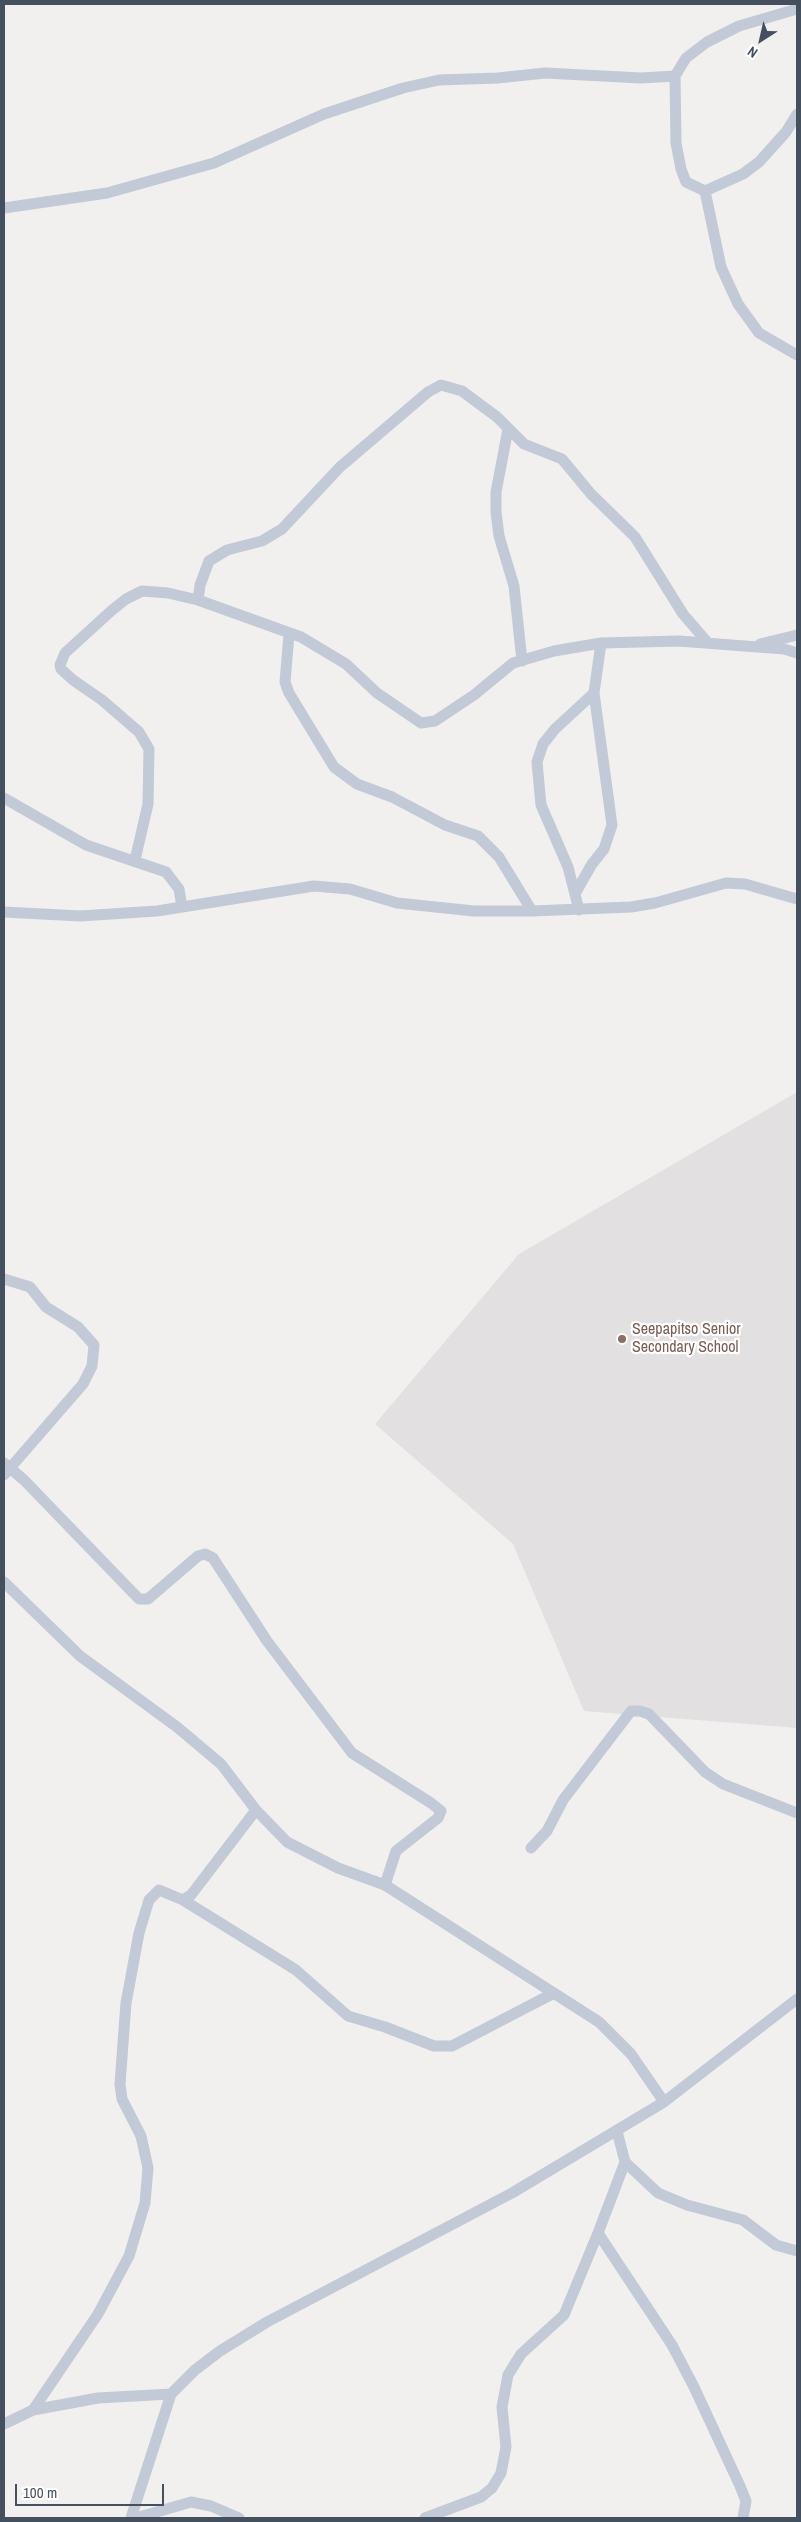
<!DOCTYPE html>
<style>
body{margin:0}
#map{position:relative;width:801px;height:2522px;overflow:hidden;background:#f2efef;font-family:"Archivo Narrow",sans-serif}
canvas{display:block}
.frame{position:absolute;inset:0;border:5px solid #45505f;pointer-events:none}
.north{position:absolute;left:736px;top:15px;width:50px;height:50px;-webkit-text-stroke:4px #fff;paint-order:stroke;rotate:215deg;font-size:14px;font-weight:700;line-height:20px;text-align:center;color:#45505f}
.north::after{content:'';display:block;margin:auto;width:18px;height:22px;background:#45505f;clip-path:polygon(50% 0,100% 100%,50% 72%,0 100%)}
.scale{position:absolute;left:15px;top:2484px;width:149px;height:22px;box-sizing:border-box;border:2px solid #45505f;border-top:0;padding-left:6px;font-size:15px;line-height:18px;white-space:nowrap;color:#45505f;-webkit-text-stroke:4px #fff;paint-order:stroke}
</style>
<div id="map">
<canvas width="801" height="2522"></canvas>
<div class="frame"></div>
<div class="north">N</div>
<div class="scale">100 m</div>
</div>
<script>
const context = document.querySelector('canvas').getContext('2d');
context.lineJoin = 'round';
function paint(path, color) {
  context.fillStyle = color;
  context.fill(path, 'evenodd');
}
function poly(rows) {
  const path = new Path2D();
  for (const r of rows) {
    path.moveTo(r[0], r[1]);
    for (let i = 2; i < r.length; i += 2) path.lineTo(r[i], r[i + 1]);
  }
  return path;
}
function stroke(path, color, width, dash) {
  context.strokeStyle = color;
  context.lineWidth = width;
  context.lineCap = dash ? 'butt' : 'round';
  context.setLineDash(dash || []);
  context.stroke(path);
}
function label(font, color, halo, rows, align = 'center') {
  context.font = font + ' "Archivo Narrow",sans-serif';
  context.lineWidth = 4.5;
  context.setLineDash([]);
  context.textBaseline = 'middle';
  context.strokeStyle = halo;
  context.fillStyle = color;
  for (const [text, x, y, turn = 0] of rows) {
    context.save();
    context.translate(x, y);
    context.rotate((+turn || 0) * Math.PI / 180);
    context.textAlign = isNaN(turn) ? turn : align;
    if (halo) context.strokeText(text, 0, 0);
    context.fillText(text, 0, 0);
    context.restore();
  }
}
paint(poly([
 [797,1092,797,1728,584,1711,513,1544,375,1424,519,1254]
]), '#e3e0e1');
stroke(poly([
 [675,76,676,143,681,169,686,182,705,191,743,174,759,162,786,132,797,114],
 [705,191,721,267,738,304,759,333,797,355],
 [4,208,107,193,214,163,324,114,403,88,439,80,498,78,545,73,641,78,675,76,686,58,707,42,739,26,797,9],
 [508,429,496,492,496,512,499,536,514,586,522,661],
 [198,600,200,585,209,561,227,550,262,541,282,529,340,467,428,392,441,385,462,391,497,417,524,444,562,459,591,494,635,537,683,614,708,643],
 [289,634,285,682,289,693,334,767,357,784,392,797,445,825,478,836,499,857,532,911],
 [760,644,797,635],
 [4,798,86,845,166,872,179,889,182,907],
 [135,860,148,804,149,749,139,732,102,700,73,680,61,669,60,665,65,653,111,611,126,599,142,591,168,593,198,600,301,637,346,664,377,693,421,723,435,721,474,695,513,663,554,651,601,643,679,641,784,649,797,653],
 [576,892,592,864,604,849,612,825,594,693,601,643],
 [579,910,568,867,541,805,537,762,543,744,555,729,594,693],
 [4,912,80,916,157,911,314,886,350,889,397,903,474,911,532,911,631,907,655,903,726,883,745,884,797,899],
 [4,1279,30,1287,46,1307,78,1327,94,1345,92,1366,83,1384,4,1475],
 [4,1463,24,1480,139,1599,148,1599,198,1556,205,1554,213,1558,267,1641,352,1753,431,1803,441,1811,438,1818,396,1851,385,1885],
 [4,1582,80,1656,177,1727,221,1764,256,1810,287,1842,338,1868,385,1885,599,2022,631,2054,664,2102],
 [531,1848,547,1831,563,1800,631,1711,640,1711,649,1714,705,1772,723,1784,797,1813],
 [183,1900,296,1970,348,2016,385,2027,434,2046,452,2046,554,1993],
 [617,2131,625,2162,598,2233,672,2345,694,2387,740,2486,746,2501,743,2518],
 [625,2162,658,2193,687,2205,743,2220,776,2245,797,2251],
 [33,2410,98,2314,129,2256,145,2203,148,2168,141,2136,122,2099,120,2084,126,2003,139,1933,149,1900,159,1890,183,1900,191,1895,256,1810],
 [4,2424,33,2410,98,2398,171,2394],
 [131,2518,171,2394,195,2370,220,2351,267,2322,512,2193,664,2102,797,1999],
 [136,2518,191,2502,211,2506,239,2518],
 [425,2518,481,2497,492,2488,501,2473,506,2447,502,2407,508,2375,521,2354,564,2315,598,2233]
]), '#c1cad6', 11);
for (const [x, y, r, color] of [
 [622,1339,5,"#8d6e63"]
]) {
  const dot = new Path2D();
  dot.arc(x, y, r, 0, 2 * Math.PI);
  context.fillStyle = color;
  context.fill(dot);
  stroke(dot, '#fff', 2);
}
label('16px', '#785e54', '#fff', [
 ["Seepapitso Senior",632,1330],
 ["Secondary School",632,1348]
], 'left');
</script>
